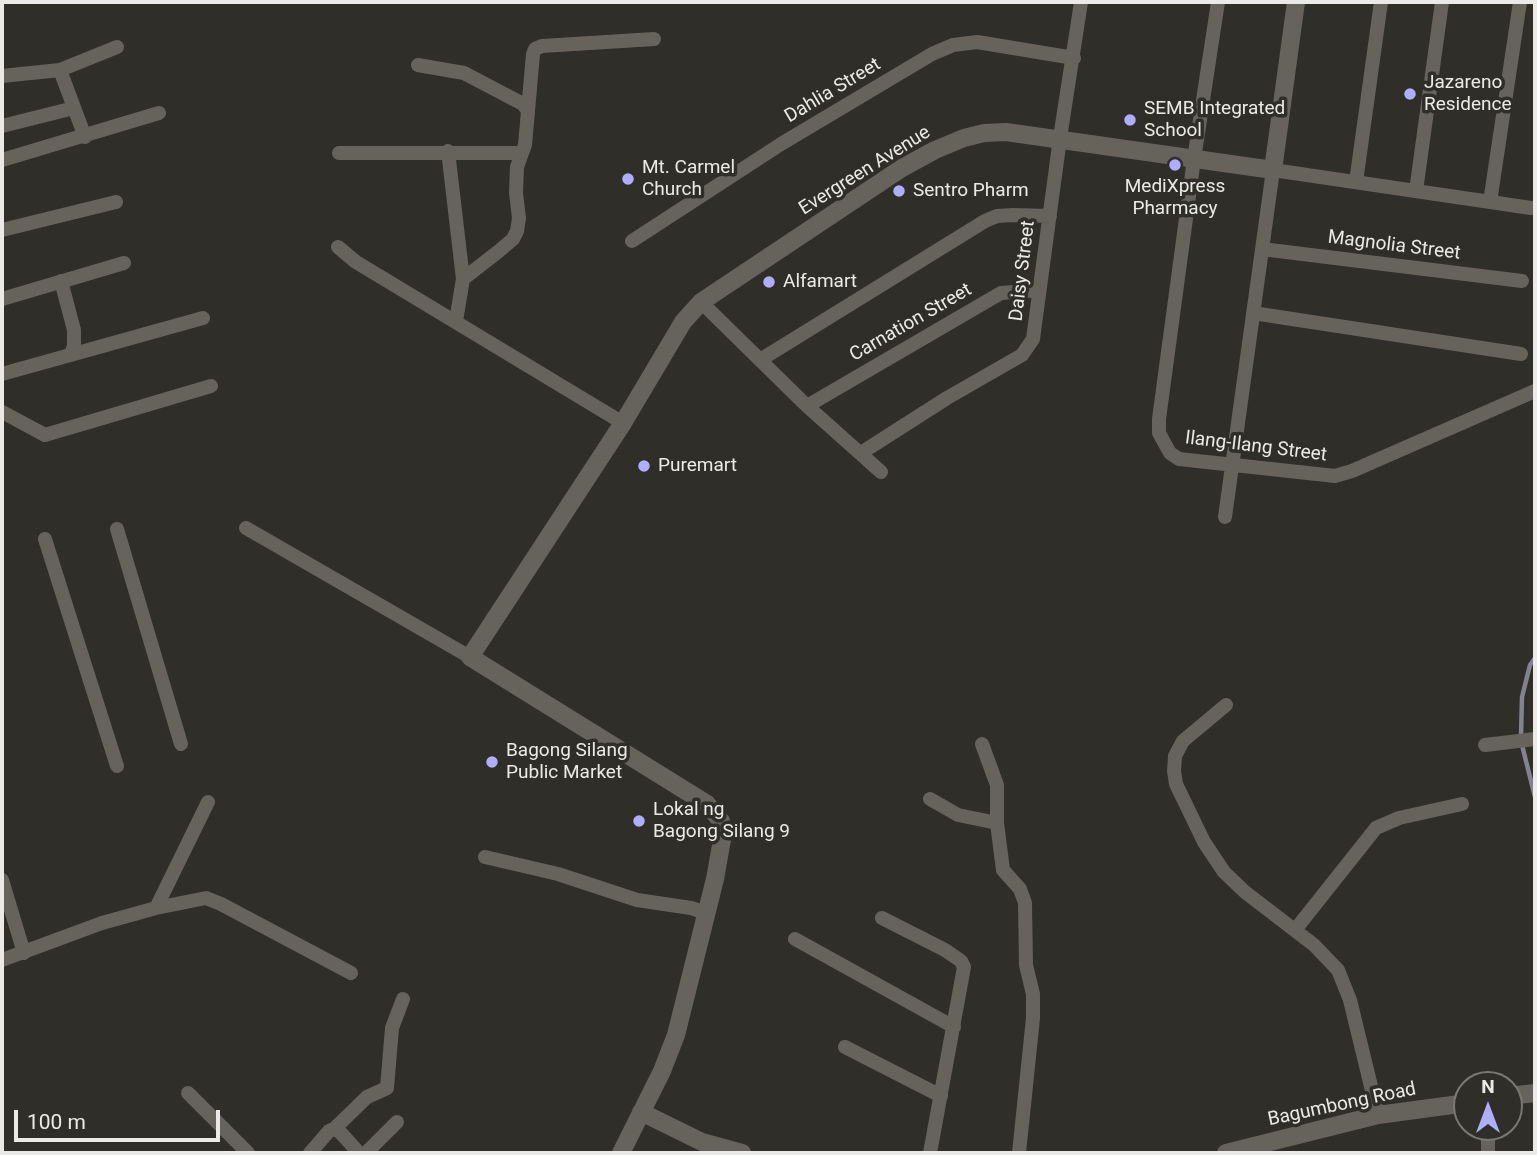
<!DOCTYPE html>
<style>
body{margin:0}
#map{position:relative;width:1537px;height:1155px;overflow:hidden;background:#302e28;font-family:Roboto,sans-serif}
canvas{display:block}
.frame{position:absolute;inset:0;border:4px solid #eceae7;pointer-events:none}
.north{position:absolute;left:1453px;top:1071px;width:70px;height:70px;box-sizing:border-box;background:#302e28;border:2px solid #7b7974;border-radius:50%;rotate:0deg;font-size:19px;font-weight:700;line-height:28px;text-align:center;color:#eceae7}
.north::after{content:'';display:block;margin:auto;width:24px;height:32px;background:#afaefa;clip-path:polygon(50% 0,100% 100%,50% 72%,0 100%)}
.scale{position:absolute;left:14px;top:1110px;width:206px;height:32px;box-sizing:border-box;border:4px solid #eceae7;border-top:0;padding-left:9px;font-size:21px;line-height:24px;white-space:nowrap;color:#eceae7;-webkit-text-stroke:5px #302e28;paint-order:stroke}
</style>
<div id="map">
<canvas width="1537" height="1155"></canvas>
<div class="frame"></div>
<div class="north">N</div>
<div class="scale">100 m</div>
</div>
<script>
const context = document.querySelector('canvas').getContext('2d');
context.lineJoin = 'round';
function poly(rows) {
  const path = new Path2D();
  for (const r of rows) {
    path.moveTo(r[0], r[1]);
    for (let i = 2; i < r.length; i += 2) path.lineTo(r[i], r[i + 1]);
  }
  return path;
}
function stroke(path, color, width, dash) {
  context.strokeStyle = color;
  context.lineWidth = width;
  context.lineCap = dash ? 'butt' : 'round';
  context.setLineDash(dash || []);
  context.stroke(path);
}
function label(font, color, halo, rows, align = 'center') {
  context.font = font + ' Roboto,sans-serif';
  context.lineWidth = 7;
  context.setLineDash([]);
  context.textBaseline = 'middle';
  context.strokeStyle = halo;
  context.fillStyle = color;
  for (const [text, x, y, turn = 0] of rows) {
    context.save();
    context.translate(x, y);
    context.rotate((+turn || 0) * Math.PI / 180);
    context.textAlign = isNaN(turn) ? turn : align;
    if (halo) context.strokeText(text, 0, 0);
    context.fillText(text, 0, 0);
    context.restore();
  }
}
stroke(poly([
 [1521,736,1522,697,1530,665,1535,658],
 [1522,745,1535,797]
]), '#828292', 4.5);
stroke(poly([
 [1218,2,1194,159,1159,419,1159,433,1170,453,1179,459,1335,476,1352,471,1535,391],
 [418,65,464,73,523,104,528,111,525,145,522,153],
 [60,70,85,137],
 [2,76,60,70,117,47],
 [528,111,533,54,535,49,542,46,654,39],
 [2,126,74,108],
 [448,151,463,279],
 [339,153,522,153,517,167,516,193,519,218,517,231,513,239,499,251,463,279,456,321],
 [2,160,159,113],
 [1356,182,1381,2],
 [1416,191,1442,2],
 [1490,202,1520,2],
 [2,230,116,202],
 [632,241,781,144,932,54,953,45,977,42,1074,58],
 [338,247,356,262,623,423],
 [1262,249,1522,281],
 [61,281,74,330,74,346,71,354],
 [2,299,124,263],
 [701,302,807,406,881,472],
 [1253,313,1521,354],
 [760,360,985,221,997,216,1013,215,1050,216],
 [2,374,203,318],
 [807,406,1001,293,1039,290],
 [2,412,45,435,211,386],
 [861,453,947,398,1022,355,1033,339,1060,138,1081,2],
 [1225,517,1273,170,1531,208],
 [246,528,470,657],
 [117,529,181,744],
 [45,539,117,766],
 [1226,705,1183,741,1175,756,1174,771,1176,784,1204,842,1224,872,1245,892,1314,945,1338,970,1350,1000,1378,1115],
 [982,744,997,785,997,823,1003,870,1020,889,1025,903,1026,965,1033,994,1033,1018,1019,1153],
 [1485,745,1535,739],
 [930,799,958,815,997,823],
 [485,857,558,874,637,900,691,908,706,913],
 [2,880,24,953],
 [156,908,208,802],
 [882,918,945,950,961,961,964,967,930,1153],
 [1295,930,1376,828,1399,818,1462,804],
 [795,939,954,1027],
 [2,960,102,923,156,908,206,898,221,904,351,973],
 [845,1047,941,1096],
 [188,1093,248,1153],
 [334,1129,340,1132,359,1153],
 [310,1153,329,1131,334,1129,367,1097,387,1088,392,1028,403,999],
 [366,1153,397,1122],
 [1488,1153,1488,1127]
]), '#66635d', 14);
stroke(poly([
 [1509,1096,1535,1093],
 [641,1112,702,1142,742,1153],
 [621,1153,662,1071,676,1035,715,879,723,834,721,821,707,804,470,657,623,423,683,322,701,302,902,168,935,150,964,138,984,133,1006,132,1273,170,1296,2],
 [1226,1153,1378,1115,1467,1103]
]), '#66635d', 18);
for (const [x, y, r, color] of [
 [1410,94,7,"#afaefa"],
 [1130,120,7,"#afaefa"],
 [1175,165,7,"#afaefa"],
 [628,179,7,"#afaefa"],
 [899,191,7,"#afaefa"],
 [769,282,7,"#afaefa"],
 [644,466,7,"#afaefa"],
 [492,762,7,"#afaefa"],
 [639,821,7,"#afaefa"]
]) {
  const dot = new Path2D();
  dot.arc(x, y, r, 0, 2 * Math.PI);
  context.fillStyle = color;
  context.fill(dot);
  stroke(dot, '#302e28', 2.5);
}
label('19px', '#eceae7', '#302e28', [
 ["Jazareno",1424,83],
 ["Residence",1424,105],
 ["SEMB Integrated",1144,109],
 ["School",1144,131],
 ["Mt. Carmel",642,168],
 ["Church",642,190],
 ["MediXpress",1175,187,"center"],
 ["Pharmacy",1175,209,"center"],
 ["Sentro Pharm",913,191],
 ["Alfamart",783,282],
 ["Puremart",658,466],
 ["Bagong Silang",506,751],
 ["Public Market",506,773],
 ["Lokal ng",653,810],
 ["Bagong Silang 9",653,832]
], 'left');
label('19px', '#eceae7', '#302e28', [
 ["Dahlia Street",833,91,-31],
 ["Evergreen Avenue",865,171,-32],
 ["Magnolia Street",1394,246,7],
 ["Daisy Street",1023,271,-83],
 ["Carnation Street",911,323,-30],
 ["Ilang-Ilang Street",1256,447,7],
 ["Bagumbong Road",1342,1105,-12]
]);
</script>
